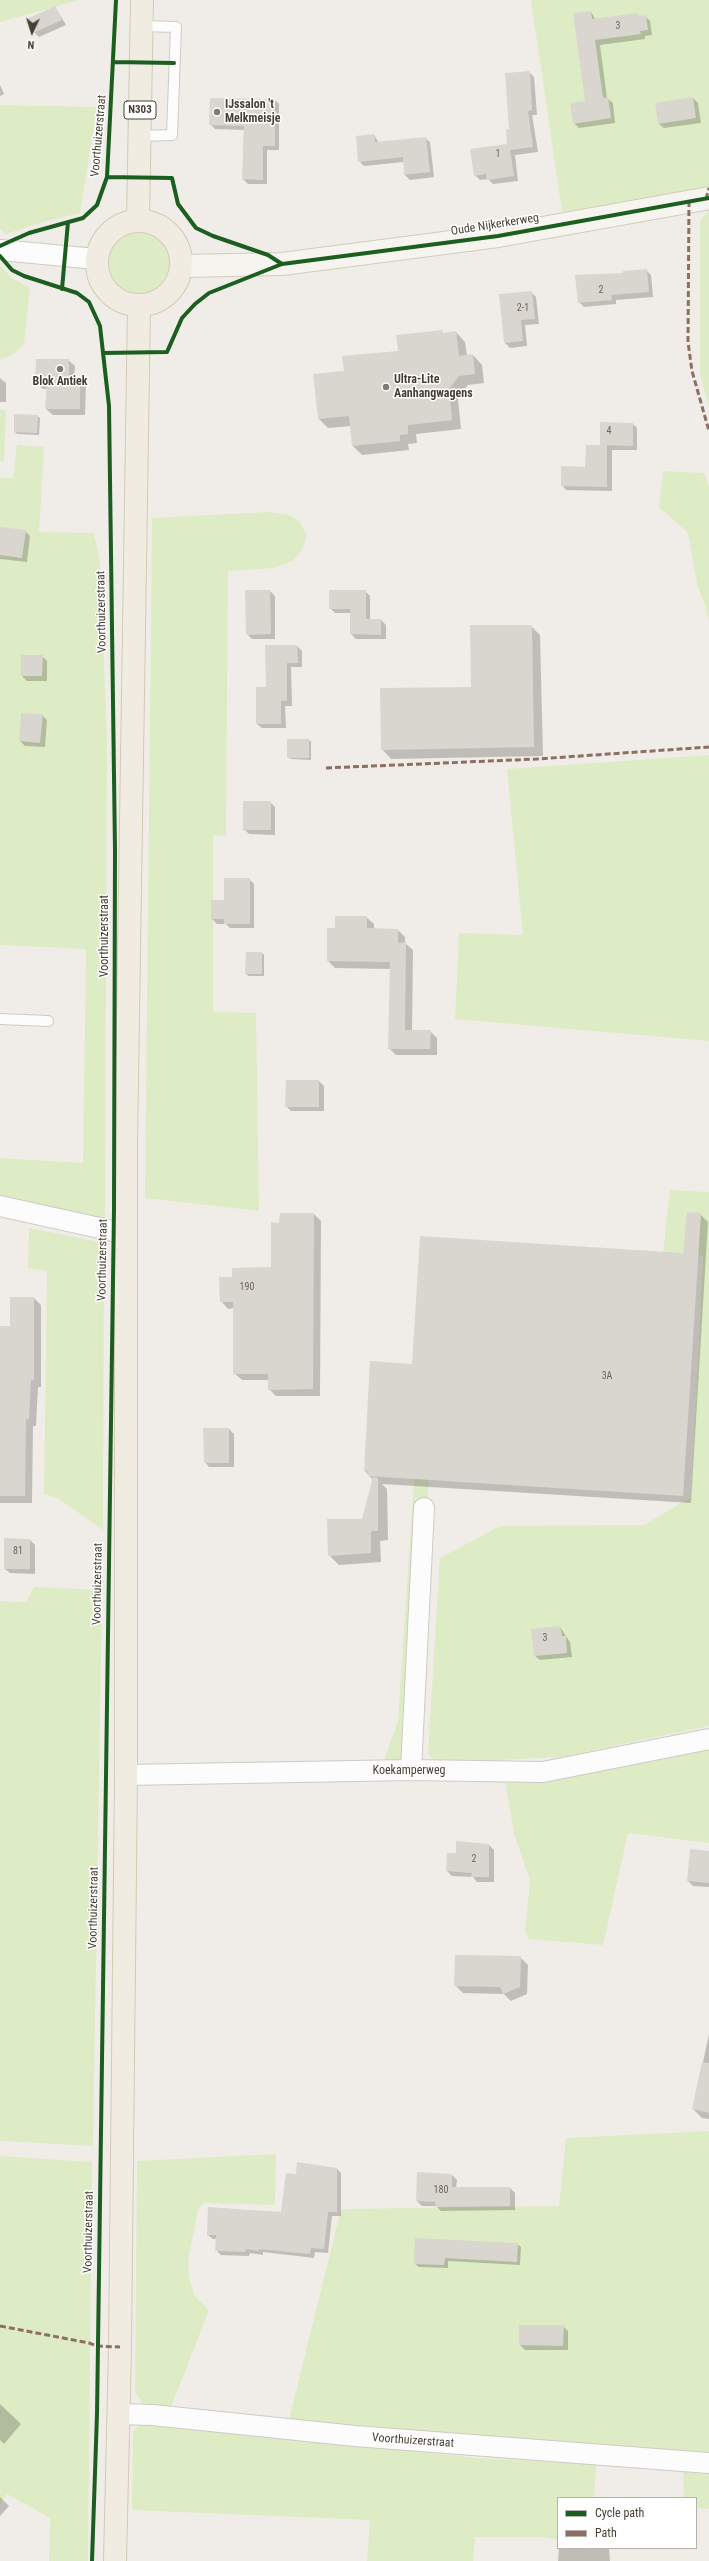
<!DOCTYPE html>
<style>
body{margin:0}
#map{position:relative;width:709px;height:2561px;overflow:hidden;background:#f0ede8;font-family:"Roboto Condensed",sans-serif}
canvas{display:block}
.legend{position:absolute;left:557px;top:2497px;width:140px;height:52px;box-sizing:border-box;background:#fff;border:1px solid #b5b2ad;margin:0;padding:5px 7px;list-style:none;font-size:12px;color:#463e33}
.legend li{display:flex;align-items:center;gap:8px;height:20px}
.legend b{width:20px;border:1px solid #b5b2ad}
.north{position:absolute;left:12px;top:12px;width:40px;height:40px;-webkit-text-stroke:3px #fff;paint-order:stroke;rotate:184deg;font-size:11px;font-weight:700;line-height:16px;text-align:center;color:#463e33}
.north::after{content:'';display:block;margin:auto;width:14px;height:18px;background:#463e33;clip-path:polygon(50% 0,100% 100%,50% 72%,0 100%)}
</style>
<div id="map">
<canvas width="709" height="2561"></canvas>
<ul class="legend">
<li><b style="height:5px;background:#1b5e20"></b>Cycle path</li>
<li><b style="height:5px;background:#8d6e63"></b>Path</li>
</ul>
<div class="north">N</div>
</div>
<script>
const context = document.querySelector('canvas').getContext('2d');
context.lineJoin = 'round';
function paint(path, color) {
  context.fillStyle = color;
  context.fill(path, 'evenodd');
}
function poly(rows) {
  const path = new Path2D();
  for (const r of rows) {
    if (r.length === 3) {
      path.moveTo(r[0] + r[2], r[1]);
      path.arc(r[0], r[1], r[2], 0, 2 * Math.PI);
      continue;
    }
    path.moveTo(r[0], r[1]);
    for (let i = 2; i < r.length; i += 2) path.lineTo(r[i], r[i + 1]);
  }
  return path;
}
function stroke(path, color, width, dash) {
  context.strokeStyle = color;
  context.lineWidth = width;
  context.lineCap = dash ? 'butt' : 'round';
  context.setLineDash(dash || []);
  context.stroke(path);
}
function label(font, color, halo, rows, align = 'center') {
  context.font = font + ' "Roboto Condensed",sans-serif';
  context.lineWidth = 3;
  context.setLineDash([]);
  context.textBaseline = 'middle';
  context.strokeStyle = halo;
  context.fillStyle = color;
  for (const [text, x, y, turn = 0] of rows) {
    context.save();
    context.translate(x, y);
    context.rotate((+turn || 0) * Math.PI / 180);
    context.textAlign = isNaN(turn) ? turn : align;
    if (halo) context.strokeText(text, 0, 0);
    context.fillText(text, 0, 0);
    context.restore();
  }
}
paint(poly([
 [0,0,79,0,0,22],
 [531,0,709,0,709,190,562,212],
 [0,105,97,107,80,213,43,222,9,233,7,235,0,229],
 [709,211,709,408,700,373,700,221],
 [139,263,30],
 [0,265,12,278,30,288,24,344,14,354,0,360],
 [0,410,6,410,4,461,0,461],
 [17,445,44,447,39,532,94,533,100,564,107,737,105,1221,0,1199,0,1158,83,1163,86,949,0,945,0,478,13,478],
 [663,471,704,473,709,487,709,624,705,604,698,588,688,533,659,507],
 [269,512,289,515,300,522,307,536,302,550,293,561,274,568,228,571,226,836,213,835,213,1012,256,1013,259,1211,145,1198,152,518],
 [709,755,709,1041,455,1019,459,933,523,935,507,769],
 [670,1190,709,1192,709,1726,562,1757,436,1763,428,1753,440,1558,500,1526,644,1525,691,1497,703,1256,663,1253],
 [29,1228,104,1243,103,1530,59,1499,44,1494,47,1271,28,1268],
 [429,1476,409,1764,383,1763,398,1721,414,1480],
 [34,1587,102,1590,93,2146,0,2141,0,1601,26,1602],
 [709,1748,709,1843,628,1833,603,1945,529,1939,525,1932,530,1880,514,1834,505,1780],
 [709,2131,709,2452,560,2446,289,2420,341,2209,559,2206,566,2138],
 [276,2154,275,2205,204,2203,198,2209,188,2261,189,2276,194,2295,209,2310,171,2407,142,2403,135,2392,137,2161],
 [0,2156,92,2162,88,2561,49,2561,50,2518,7,2494,0,2504],
 [142,2423,478,2458,596,2464,594,2498,558,2498,558,2540,543,2537,475,2537,473,2561,367,2561,370,2520,132,2510,133,2431],
 [683,2470,709,2471,709,2509,696,2508,696,2498,684,2498]
]), '#deecc5');
paint(poly([
 [55,7,66,25,39,37,34,32],
 [591,12,596,20,637,14,640,17,645,16,650,21,652,35,645,36,645,39,600,45,607,98,613,103,615,123,579,128,574,123,586,102],
 [529,72,534,77,537,115,532,115,538,152,515,155,518,181,493,184,488,179,480,180,475,175,509,145,510,130],
 [0,85,4,94,0,96],
 [693,98,698,103,701,123,664,128,659,124],
 [275,100,279,104,279,150,267,150,267,184,248,184,243,179,244,130,215,129,210,124],
 [374,135,379,143,425,138,430,142,434,177,410,180,405,175,404,162,364,166,359,161],
 [646,270,651,275,653,297,616,300,616,304,584,307,579,302,624,274],
 [531,292,536,297,539,324,525,325,527,346,510,348,505,343],
 [442,331,444,334,456,332,465,342,467,356,473,355,482,365,484,383,468,385,458,399,461,429,416,434,417,443,408,444,409,450,362,455,353,446,351,426,328,428,319,419,345,372,399,351],
 [68,360,75,366,74,380,79,380,86,386,85,415,53,415,46,409,48,389,43,389,36,383],
 [0,378,6,383,6,402,0,402],
 [37,416,40,418,39,435,17,434,15,432],
 [633,424,637,428,637,450,612,450,612,491,566,490,562,485,586,468,601,446],
 [0,531,25,531,30,536,27,562,0,559],
 [270,591,275,596,275,639,252,639,247,634],
 [365,591,370,596,370,620,381,620,386,625,386,639,356,639,351,634,351,613,335,613,330,608],
 [531,626,540,635,543,756,391,759,382,749,472,688],
 [297,646,302,651,302,667,291,667,292,706,285,706,286,728,262,728,257,724,267,688],
 [42,656,47,661,47,681,27,681,22,676],
 [42,715,47,720,45,747,25,746,20,741],
 [309,740,311,742,311,760,291,759,288,757],
 [270,802,275,807,275,835,249,834,244,829],
 [249,879,254,884,254,928,230,928,226,924,217,924,212,919,212,901,225,901],
 [366,917,374,924,374,929,398,930,405,937,405,943,413,950,412,1031,430,1031,437,1038,437,1055,396,1055,389,1048,391,969,335,968,328,961,328,929,336,929],
 [262,953,264,955,264,976,249,976,246,974],
 [319,1081,324,1086,324,1111,291,1111,286,1106],
 [281,1214,314,1214,321,1221,320,1396,276,1396,269,1389,269,1380,242,1380,234,1373,234,1308,228,1309,221,1301,233,1278,272,1268],
 [700,1214,708,1222,691,1503,382,1484,387,1489,388,1540,380,1541,381,1562,339,1565,329,1555,362,1520,373,1480,365,1471,413,1365,684,1254],
 [34,1298,41,1305,41,1387,38,1387,36,1426,33,1426,32,1503,0,1503,0,1327,11,1327],
 [229,1429,234,1434,234,1467,209,1467,205,1462],
 [5,1539,30,1540,35,1545,35,1574,10,1573,5,1569],
 [560,1627,570,1642,572,1657,540,1660,535,1656],
 [489,1845,494,1850,494,1882,477,1882,473,1877,452,1876,447,1871,457,1854],
 [709,1852,709,1887,693,1886,688,1881],
 [520,1957,528,1965,527,1994,511,2001,504,1994,463,1993,455,1985],
 [709,2034,709,2119,702,2118,693,2109],
 [337,2169,341,2173,341,2216,332,2216,328,2253,315,2252,314,2258,263,2252,263,2255,250,2253,249,2256,221,2255,216,2250,217,2239,213,2239,208,2235,282,2213,297,2175],
 [452,2175,457,2180,456,2188,510,2188,515,2193,515,2210,441,2211,436,2206,422,2206,417,2201],
 [517,2244,521,2247,520,2265,448,2261,448,2268,419,2267,415,2264],
 [563,2326,568,2331,568,2350,525,2350,520,2345],
 [0,2404,21,2424,4,2444,0,2440],
 [0,2497,9,2506,0,2516],
 [559,2548,609,2548,610,2561,558,2561]
]), '#0003');
paint(poly([
 [55,6,62,20,33,33,27,19],
 [591,11,592,19,638,13,638,16,646,15,648,30,640,31,641,34,595,40,603,98,608,97,611,118,573,124,570,103,585,101,573,13],
 [530,71,532,110,528,111,533,147,510,150,514,176,487,180,486,174,474,176,470,149,507,144,506,129,509,129,505,73],
 [693,97,696,118,658,124,655,103],
 [210,98,275,99,275,146,263,146,263,180,242,179,244,126,209,125],
 [374,134,375,142,426,137,430,172,404,175,403,157,358,162,356,136],
 [647,269,649,292,611,295,612,300,578,303,575,275,623,273,623,271],
 [532,291,535,319,521,320,523,341,504,343,499,294],
 [443,330,443,333,456,331,459,356,473,354,475,374,459,376,449,389,452,420,408,425,408,434,400,435,400,441,352,446,349,416,318,419,313,374,344,371,342,356,398,351,396,335],
 [36,359,69,359,69,378,80,379,80,409,45,409,47,383,35,383],
 [14,414,38,415,37,433,14,432],
 [600,422,633,423,633,446,607,445,607,487,561,486,561,466,585,467,586,445,600,445],
 [0,527,26,530,22,558,0,555],
 [245,590,270,590,271,634,246,635],
 [329,590,366,590,366,619,381,619,381,635,350,634,350,609,329,609],
 [470,625,532,625,534,747,381,750,380,688,471,687],
 [265,645,297,645,298,663,287,663,287,701,281,701,281,724,256,724,256,687,266,687],
 [21,655,43,655,42,676,21,676],
 [21,713,43,714,40,743,19,741],
 [287,739,309,739,309,758,287,758],
 [243,801,271,801,271,830,243,830],
 [224,878,250,878,250,924,224,924,224,919,211,919,211,900,224,900],
 [335,916,367,916,367,928,398,929,398,943,406,942,405,1030,431,1030,430,1049,388,1049,390,962,327,961,327,928,335,928],
 [246,952,262,952,262,974,245,974],
 [286,1080,319,1080,319,1107,285,1107],
 [687,1212,701,1213,683,1496,368,1476,367,1471,364,1471,370,1361,412,1364,420,1236,683,1253],
 [280,1213,314,1213,313,1389,268,1390,268,1374,233,1374,233,1302,220,1302,219,1277,232,1277,232,1268,271,1267,271,1222,279,1223],
 [10,1297,34,1297,34,1380,31,1380,29,1419,26,1419,25,1496,0,1496,0,1326,10,1326],
 [203,1428,229,1428,229,1463,204,1463],
 [373,1477,378,1478,378,1531,371,1531,371,1553,328,1556,327,1519,362,1519],
 [4,1538,30,1539,30,1569,4,1569],
 [560,1626,562,1636,566,1636,567,1653,534,1656,531,1629],
 [456,1841,489,1844,489,1877,471,1877,472,1873,446,1871,447,1853,456,1853],
 [690,1849,709,1851,709,1883,687,1881],
 [455,1955,521,1956,520,1987,503,1994,500,1987,454,1986],
 [702,2062,709,2063,709,2113,692,2109],
 [297,2162,337,2168,337,2212,328,2212,324,2249,311,2248,310,2254,259,2249,259,2251,246,2249,245,2252,215,2251,216,2235,207,2235,208,2207,281,2212,286,2173,296,2174],
 [417,2172,452,2174,452,2187,510,2187,510,2206,435,2207,435,2202,416,2201],
 [415,2238,518,2243,517,2262,445,2258,444,2265,414,2264],
 [519,2325,564,2325,563,2346,519,2345]
]), '#d9d6d0');
const lane = poly([
 [139,136,172,135,176,27,142,26],
 [0,1019,48,1021]
]);
const street = poly([
 [0,250,96,259],
 [0,1206,113,1231,126,1231],
 [411,1770,424,1508],
 [126,1775,411,1770,543,1772,709,1739],
 [118,2414,153,2415,355,2436,709,2463]
]);
const secondary = poly([
 [182,266,282,264,498,236,709,198]
]);
const primary = poly([
 [138,220,142,0],
 [139,263,42],
 [115,2561,120,2347,126,1775,126,1144,139,306]
]);
stroke(lane, '#cecbc5', 12);
stroke(street, '#cecbc5', 22);
stroke(secondary, '#d1ccbf', 24);
stroke(primary, '#d4c9b3', 24);
stroke(lane, '#fdfcfc', 10);
stroke(street, '#fdfcfc', 20);
stroke(secondary, '#f6f4ee', 22);
stroke(primary, '#f1ece2', 22);
stroke(poly([
 [706,199,709,188],
 [689,201,688,342,692,371,709,431],
 [326,768,537,759,709,747],
 [0,2326,89,2343,97,2346,120,2347]
]), '#8d6e63', 3, [6, 3]);
stroke(poly([
 [114,62,174,63],
 [107,177,172,178,178,204,196,228,213,236,268,255,282,264],
 [0,246,29,233,83,218,97,205,107,177,116,0],
 [0,256,12,270,24,276,77,293,89,302,100,326,109,406,115,850,114,1209,97,2414,92,2561],
 [62,289,68,222],
 [103,353,167,352,182,318,195,304,209,293,282,264,498,236,709,198]
]), '#1b5e20', 4);
for (const [x, y, r, color] of [
 [217,112,4,"#827b72"],
 [60,369,4,"#827b72"],
 [386,387,4,"#827b72"]
]) {
  const dot = new Path2D();
  dot.arc(x, y, r, 0, 2 * Math.PI);
  context.fillStyle = color;
  context.fill(dot);
  stroke(dot, '#fff', 1.5);
}
label('10px', '#6c655b', null, [
 ["3",618,26],
 ["1",498,154],
 ["2",601,290],
 ["2-1",523,308],
 ["4",609,431],
 ["190",247,1287],
 ["3A",607,1376],
 ["81",18,1551],
 ["3",545,1638],
 ["2",474,1859],
 ["180",441,2190]
]);
for (const [x, y, w] of [
 [140,110,32]
]) {
  const box = new Path2D();
  box.roundRect(x - w / 2, y - 9, w, 18, 3);
  context.fillStyle = '#fff';
  context.fill(box);
  stroke(box, '#463e33', 1);
}
label('bold 11px', '#463e33', null, [
 ["N303",140,110]
]);
label('bold 12px', '#463e33', '#fff', [
 ["IJssalon 't",225,105],
 ["Melkmeisje",225,119],
 ["Ultra-Lite",394,380],
 ["Aanhangwagens",394,394],
 ["Blok Antiek",60,382,"center"]
], 'left');
label('12px', '#463e33', '#fff', [
 ["Voorthuizerstraat",99,136,-85],
 ["Oude Nijkerkerweg",495,225,-9],
 ["Voorthuizerstraat",102,612,-91],
 ["Voorthuizerstraat",105,936,-90],
 ["Voorthuizerstraat",103,1260,-89],
 ["Voorthuizerstraat",98,1584,-89],
 ["Koekamperweg",409,1771],
 ["Voorthuizerstraat",94,1908,-89],
 ["Voorthuizerstraat",89,2232,-89],
 ["Voorthuizerstraat",413,2441,4]
]);
</script>
